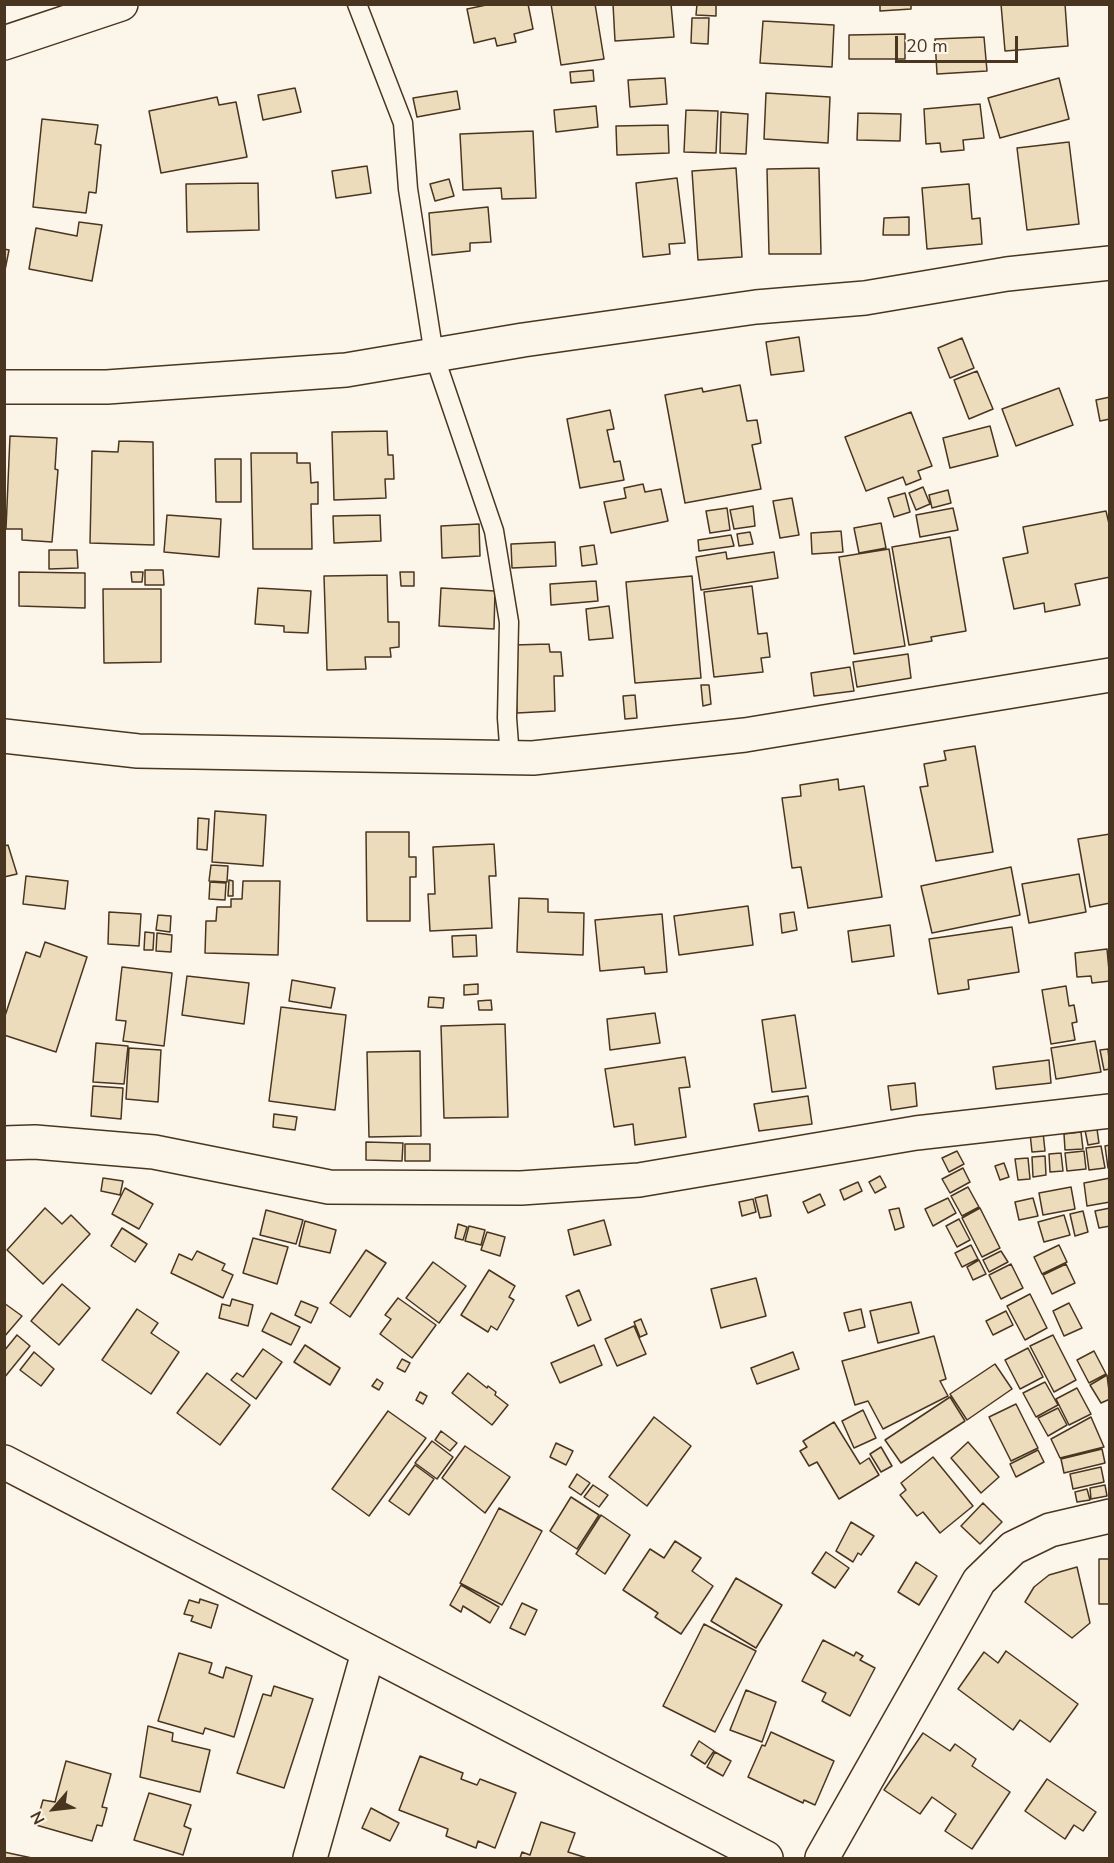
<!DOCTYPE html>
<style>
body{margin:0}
#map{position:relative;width:1114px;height:1863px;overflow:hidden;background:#fbf6e9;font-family:"Nunito Sans",sans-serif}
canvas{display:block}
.frame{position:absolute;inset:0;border:6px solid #4a3520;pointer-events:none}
.north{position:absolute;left:24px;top:1779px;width:60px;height:60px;-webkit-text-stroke:4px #fbf6e9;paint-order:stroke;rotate:242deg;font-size:16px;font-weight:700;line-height:24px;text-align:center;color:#4a3520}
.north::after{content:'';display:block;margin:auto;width:21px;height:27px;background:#4a3520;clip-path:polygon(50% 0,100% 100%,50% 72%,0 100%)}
.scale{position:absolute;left:895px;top:36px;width:123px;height:27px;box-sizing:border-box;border:3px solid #4a3520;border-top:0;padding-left:8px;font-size:18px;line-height:21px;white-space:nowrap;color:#4a3520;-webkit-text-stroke:4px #fbf6e9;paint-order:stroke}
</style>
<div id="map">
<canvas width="1114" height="1863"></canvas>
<div class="frame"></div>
<div class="north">N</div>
<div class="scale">20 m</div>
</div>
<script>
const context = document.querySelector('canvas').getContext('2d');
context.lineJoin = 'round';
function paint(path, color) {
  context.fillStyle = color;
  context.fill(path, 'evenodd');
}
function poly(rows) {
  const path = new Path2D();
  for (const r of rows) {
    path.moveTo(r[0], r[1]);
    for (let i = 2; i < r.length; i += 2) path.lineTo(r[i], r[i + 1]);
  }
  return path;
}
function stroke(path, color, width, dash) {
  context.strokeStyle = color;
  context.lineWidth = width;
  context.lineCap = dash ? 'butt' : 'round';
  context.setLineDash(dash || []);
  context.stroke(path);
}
const building = poly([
 [491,4,528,4,533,29,514,34,516,42,497,46,495,38,474,43,467,9,491,4],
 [551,4,595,4,604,59,561,65,551,4],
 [613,4,671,4,674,37,615,41,613,4],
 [697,4,716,4,716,16,696,15,697,4],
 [880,4,911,4,911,9,880,11,880,4],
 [1001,4,1065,4,1068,46,1005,51,1001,4],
 [692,18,709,18,708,44,691,43,692,18],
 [763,21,834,25,832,67,760,63,763,21],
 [905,34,905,59,849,59,849,35,905,34],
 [984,37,987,71,937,74,935,39,984,37],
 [593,70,594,81,571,83,570,72,593,70],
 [665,78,667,104,630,107,628,80,665,78],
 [1059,78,1069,119,1000,138,988,98,1059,78],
 [295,88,301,112,263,120,258,95,295,88],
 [457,91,460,109,417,117,413,98,457,91],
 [766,93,830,97,828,143,764,139,766,93],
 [217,97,219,105,236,102,247,157,161,173,149,111,217,97],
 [980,104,984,138,963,140,964,150,941,152,940,143,926,144,924,109,980,104],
 [596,106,598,127,556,132,554,110,596,106],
 [686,110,718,111,716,153,684,152,686,110],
 [721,112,748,114,746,154,720,153,721,112],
 [858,113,901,114,900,141,857,140,858,113],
 [42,119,98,125,95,144,101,145,96,193,89,192,86,213,33,207,42,119],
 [668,125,669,153,617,155,616,126,668,125],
 [533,131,536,198,502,199,501,188,463,190,460,134,533,131],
 [1069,142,1079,224,1027,230,1017,148,1069,142],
 [367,166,371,193,336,198,332,171,367,166],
 [736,168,742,257,698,260,692,171,736,168],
 [819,168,821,254,769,254,767,169,819,168],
 [677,178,685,243,669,244,670,254,643,257,636,183,677,178],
 [449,179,454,196,435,201,430,184,449,179],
 [258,183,259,230,187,232,186,184,258,183],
 [969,184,972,219,980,218,982,244,927,249,922,188,969,184],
 [488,207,491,242,470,243,470,251,432,255,429,213,488,207],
 [909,217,909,235,883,235,884,218,909,217],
 [79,222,102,225,92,281,29,269,36,228,77,236,79,222],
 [4,249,9,250,4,275,4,249],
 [799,337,804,371,771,375,766,342,799,337],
 [962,338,974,368,950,378,938,348,962,338],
 [977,371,993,409,969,419,954,380,977,371],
 [740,385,747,421,757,420,761,443,752,445,761,489,685,503,665,395,702,388,703,392,740,385],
 [1059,388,1073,425,1016,446,1002,409,1059,388],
 [1110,397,1110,419,1100,421,1096,400,1110,397],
 [610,410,614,429,607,430,614,462,620,461,624,480,580,488,567,419,610,410],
 [911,412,932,466,918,471,921,479,906,485,903,477,866,491,845,437,911,412],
 [990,426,998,456,950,468,943,438,990,426],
 [387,431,388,455,393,455,394,479,385,479,386,498,334,500,332,432,387,431],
 [10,436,57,438,55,469,58,470,52,542,22,540,22,529,6,529,10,436],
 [119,441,153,442,154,545,90,543,92,451,118,452,119,441],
 [251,453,297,453,297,463,310,463,311,483,318,482,318,504,311,504,312,549,253,549,251,453],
 [215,459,241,459,241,502,216,502,215,459],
 [643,484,645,492,661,489,668,521,611,533,604,502,626,498,624,488,643,484],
 [923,487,930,504,916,510,909,493,923,487],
 [948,490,951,503,932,508,929,495,948,490],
 [905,493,910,512,894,517,888,498,905,493],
 [792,498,799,535,780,538,773,501,792,498],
 [753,506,755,526,734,529,730,510,753,506],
 [727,508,730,530,710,533,706,511,727,508],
 [953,508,958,530,920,537,916,515,953,508],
 [1106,511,1110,528,1110,577,1075,584,1080,605,1045,612,1044,603,1014,609,1003,558,1028,553,1023,527,1106,511],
 [167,515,221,519,219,557,164,552,167,515],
 [380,515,381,541,334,543,333,516,380,515],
 [881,523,886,548,859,553,854,528,881,523],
 [479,524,480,556,442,558,441,526,479,524],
 [841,531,843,552,812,554,811,533,841,531],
 [750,532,753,544,739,546,737,534,750,532],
 [731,535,734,546,699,551,698,540,731,535],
 [950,537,966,631,931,637,932,641,909,645,892,547,950,537],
 [555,542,556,566,512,568,511,544,555,542],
 [594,545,597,564,582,566,580,547,594,545],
 [889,549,905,646,854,654,839,557,889,549],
 [49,550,77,550,78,568,49,569,49,550],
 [726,552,727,559,774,552,778,578,701,590,696,557,726,552],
 [145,570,163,570,164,585,145,585,145,570],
 [19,572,85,573,85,608,19,606,19,572],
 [131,572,143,572,142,582,132,582,131,572],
 [400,572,414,572,414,586,401,586,400,572],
 [387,575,388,622,399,622,399,647,390,648,391,657,365,657,366,669,327,670,324,576,387,575],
 [692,576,701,678,635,683,626,582,692,576],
 [596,581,598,601,551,605,550,584,596,581],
 [752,586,758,634,767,633,770,657,761,658,763,672,714,677,704,592,752,586],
 [258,588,311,591,308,633,284,632,284,626,255,624,258,588],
 [441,588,495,591,494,629,439,626,441,588],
 [103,589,161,589,161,662,104,663,103,589],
 [609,606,613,638,589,640,586,609,609,606],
 [549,644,550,652,561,652,563,676,554,676,555,711,517,713,514,645,549,644],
 [908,654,911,678,857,687,853,662,908,654],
 [850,667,854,691,814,696,811,673,850,667],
 [701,685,709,685,711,704,703,706,701,685],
 [635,695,637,718,625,719,623,696,635,695],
 [975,746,993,852,936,861,920,787,928,786,924,764,946,760,944,751,975,746],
 [838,779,839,790,864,786,882,897,808,908,801,867,792,868,782,798,801,796,800,785,838,779],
 [215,811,266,815,263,866,212,862,215,811],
 [198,818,209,819,207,850,197,849,198,818],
 [366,832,409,832,409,857,416,857,416,877,410,877,410,921,367,921,366,832],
 [1110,834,1110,903,1090,907,1078,839,1110,834],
 [494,844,496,876,489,876,492,928,430,931,428,894,435,894,433,847,494,844],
 [8,845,17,874,4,877,4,846,8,845],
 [211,865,228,866,227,882,209,881,211,865],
 [1011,867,1020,915,932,933,921,886,1011,867],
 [1079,874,1086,912,1029,923,1022,884,1079,874],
 [26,876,68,881,65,909,23,904,26,876],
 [229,880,233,881,233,896,228,896,229,880],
 [243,881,280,881,278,955,205,953,206,921,216,921,217,907,231,907,231,899,242,899,243,881],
 [210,882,226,883,225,900,209,899,210,882],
 [519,898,548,899,548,912,584,913,583,955,517,952,519,898],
 [748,906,753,945,679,955,674,916,748,906],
 [109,912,141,914,139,946,108,944,109,912],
 [794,912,797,930,782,933,780,914,794,912],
 [662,914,667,972,645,974,644,967,600,971,595,920,662,914],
 [158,915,171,916,170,932,156,930,158,915],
 [890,925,894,956,852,962,848,931,890,925],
 [1012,927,1019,972,968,980,969,989,938,994,929,939,1012,927],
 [145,932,154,933,153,950,144,950,145,932],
 [157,933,172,935,171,952,156,951,157,933],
 [476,935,477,956,453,957,452,936,476,935],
 [45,942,87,957,56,1052,4,1035,4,1019,26,952,40,957,45,942],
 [1107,949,1110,981,1092,983,1091,976,1077,977,1075,953,1107,949],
 [122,967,172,973,164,1046,123,1041,126,1021,116,1020,122,967],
 [187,976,249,983,244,1024,182,1015,187,976],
 [292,980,335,988,331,1008,289,1001,292,980],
 [478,984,478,994,464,995,464,985,478,984],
 [1066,986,1069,1006,1074,1005,1077,1022,1072,1023,1075,1040,1051,1044,1042,990,1066,986],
 [429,997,444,998,443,1008,428,1007,429,997],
 [491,1000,492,1010,479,1010,478,1001,491,1000],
 [281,1007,346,1015,335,1110,269,1101,281,1007],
 [655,1013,660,1043,610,1050,607,1019,655,1013],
 [795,1015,806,1088,772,1092,762,1020,795,1015],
 [505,1024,508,1117,444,1118,441,1026,505,1024],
 [1095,1041,1101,1072,1056,1079,1051,1048,1095,1041],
 [96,1043,128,1046,124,1084,93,1082,96,1043],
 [129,1048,161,1050,158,1102,126,1099,129,1048],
 [1108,1049,1110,1069,1104,1070,1100,1050,1108,1049],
 [420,1051,421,1136,369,1137,367,1052,420,1051],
 [685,1057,690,1087,679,1088,686,1137,635,1145,633,1124,614,1127,605,1069,685,1057],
 [1049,1060,1051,1083,996,1089,993,1067,1049,1060],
 [915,1083,917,1106,891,1110,888,1086,915,1083],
 [93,1086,123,1088,121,1119,91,1116,93,1086],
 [808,1096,812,1124,759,1131,754,1104,808,1096],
 [274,1114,297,1117,295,1130,273,1127,274,1114],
 [1097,1129,1099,1143,1088,1145,1085,1130,1097,1129],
 [1043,1132,1045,1151,1032,1152,1030,1133,1043,1132],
 [1081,1132,1083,1149,1065,1150,1064,1134,1081,1132],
 [366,1142,403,1143,402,1161,366,1160,366,1142],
 [405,1144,430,1144,430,1161,405,1161,405,1144],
 [1110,1145,1110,1168,1108,1168,1105,1146,1110,1145],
 [1101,1146,1105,1168,1089,1170,1086,1148,1101,1146],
 [957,1151,964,1164,949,1172,942,1158,957,1151],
 [1084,1151,1086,1169,1067,1171,1065,1153,1084,1151],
 [1061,1153,1063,1171,1050,1172,1049,1154,1061,1153],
 [1045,1156,1046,1175,1033,1177,1032,1157,1045,1156],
 [1028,1158,1030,1179,1018,1180,1015,1159,1028,1158],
 [1004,1163,1009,1177,1000,1180,995,1166,1004,1163],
 [963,1168,970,1182,950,1193,942,1179,963,1168],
 [880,1176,886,1187,875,1193,869,1182,880,1176],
 [103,1178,123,1181,120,1195,101,1191,103,1178],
 [1110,1178,1110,1202,1087,1206,1084,1183,1110,1178],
 [858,1182,862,1191,844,1200,840,1190,858,1182],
 [968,1187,979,1207,962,1216,951,1196,968,1187],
 [1071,1187,1075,1209,1043,1215,1039,1193,1071,1187],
 [125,1188,153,1204,139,1229,112,1214,125,1188],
 [820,1194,825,1205,808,1213,803,1202,820,1194],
 [767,1195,771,1216,760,1218,755,1198,767,1195],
 [948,1198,956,1213,933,1226,925,1209,948,1198],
 [1033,1198,1038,1216,1019,1220,1015,1202,1033,1198],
 [753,1199,756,1212,742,1216,739,1202,753,1199],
 [45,1208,62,1224,71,1215,90,1234,43,1284,7,1250,45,1208],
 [899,1208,904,1227,895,1230,889,1210,899,1208],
 [980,1208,1000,1248,982,1257,962,1218,980,1208],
 [1110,1208,1110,1226,1099,1228,1095,1211,1110,1208],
 [266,1210,303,1220,296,1244,260,1235,266,1210],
 [1083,1211,1088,1232,1075,1236,1070,1214,1083,1211],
 [1064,1215,1070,1235,1044,1242,1038,1222,1064,1215],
 [959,1219,970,1240,957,1247,946,1226,959,1219],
 [604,1220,611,1245,574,1255,568,1230,604,1220],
 [305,1221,336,1230,330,1253,299,1246,305,1221],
 [458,1224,467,1227,463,1240,455,1238,458,1224],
 [469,1226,485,1230,481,1245,465,1241,469,1226],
 [122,1228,147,1244,135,1262,111,1246,122,1228],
 [487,1232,505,1237,500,1256,481,1250,487,1232],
 [253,1238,288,1247,277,1284,243,1273,253,1238],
 [971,1245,978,1259,962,1267,955,1253,971,1245],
 [1059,1245,1067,1262,1042,1274,1034,1257,1059,1245],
 [366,1250,386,1263,350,1317,330,1303,366,1250],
 [197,1251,225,1264,222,1270,233,1275,223,1298,171,1273,179,1254,192,1260,197,1251],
 [1001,1251,1008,1262,989,1272,983,1260,1001,1251],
 [979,1260,986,1274,973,1280,967,1267,979,1260],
 [433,1262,466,1286,439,1323,406,1298,433,1262],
 [1011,1264,1023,1288,1001,1299,989,1275,1011,1264],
 [1066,1264,1075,1283,1052,1294,1043,1275,1066,1264],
 [489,1270,515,1286,509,1297,514,1300,497,1330,491,1326,488,1332,461,1315,489,1270],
 [756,1278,766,1316,721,1328,711,1289,756,1278],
 [62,1284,90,1308,59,1345,31,1321,62,1284],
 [579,1290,591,1320,578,1326,566,1296,579,1290],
 [1030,1294,1047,1328,1025,1340,1007,1306,1030,1294],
 [398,1298,436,1325,412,1358,380,1334,391,1319,385,1315,398,1298],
 [232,1299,253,1305,248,1326,219,1318,222,1304,230,1306,232,1299],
 [301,1301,318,1308,311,1323,295,1315,301,1301],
 [911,1302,919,1333,878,1343,870,1311,911,1302],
 [4,1303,22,1316,4,1337,4,1303],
 [1069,1303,1082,1328,1064,1336,1053,1311,1069,1303],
 [137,1309,158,1323,151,1333,179,1352,151,1394,102,1360,137,1309],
 [861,1309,865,1327,849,1331,844,1313,861,1309],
 [1006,1311,1013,1325,993,1335,986,1321,1006,1311],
 [271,1313,300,1327,291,1345,262,1331,271,1313],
 [641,1319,647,1334,640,1337,634,1322,641,1319],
 [634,1326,646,1354,617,1366,605,1339,634,1326],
 [17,1335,30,1346,4,1378,4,1351,17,1335],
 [1053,1335,1076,1380,1054,1392,1030,1346,1053,1335],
 [934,1336,946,1379,940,1381,948,1396,883,1429,868,1401,855,1405,842,1361,934,1336],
 [305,1345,340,1368,330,1385,294,1362,305,1345],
 [594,1345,602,1365,560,1383,551,1363,594,1345],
 [1028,1348,1043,1377,1020,1389,1005,1360,1028,1348],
 [263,1349,282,1362,256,1399,231,1380,237,1373,243,1377,263,1349],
 [1094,1351,1106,1374,1089,1383,1077,1360,1094,1351],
 [34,1352,54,1369,41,1386,20,1370,34,1352],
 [793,1352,799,1369,757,1384,751,1368,793,1352],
 [402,1359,410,1363,405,1372,397,1368,402,1359],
 [995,1364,1012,1389,967,1420,950,1394,995,1364],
 [207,1373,250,1405,220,1445,177,1413,207,1373],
 [468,1373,487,1388,488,1386,496,1392,495,1395,508,1405,492,1425,452,1393,468,1373],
 [1107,1375,1110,1399,1101,1403,1090,1385,1107,1375],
 [377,1379,383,1383,379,1390,372,1386,377,1379],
 [1045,1382,1058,1405,1036,1417,1023,1393,1045,1382],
 [1077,1388,1091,1414,1069,1425,1056,1399,1077,1388],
 [420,1392,427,1396,423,1404,416,1400,420,1392],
 [950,1397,965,1421,901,1463,885,1440,950,1397],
 [1016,1404,1038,1448,1011,1461,989,1417,1016,1404],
 [1058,1408,1067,1425,1048,1436,1038,1418,1058,1408],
 [863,1410,876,1438,854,1448,842,1421,863,1410],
 [388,1411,426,1438,369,1516,332,1489,388,1411],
 [654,1417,691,1446,647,1506,609,1477,654,1417],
 [1091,1417,1104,1447,1060,1458,1051,1439,1091,1417],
 [834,1422,860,1464,869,1458,879,1475,839,1499,817,1462,809,1466,800,1451,807,1447,803,1441,834,1422],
 [441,1431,457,1443,450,1451,435,1440,441,1431],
 [432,1441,453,1457,437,1479,415,1463,432,1441],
 [968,1442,999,1477,981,1493,951,1458,968,1442],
 [556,1443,573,1451,566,1465,550,1457,556,1443],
 [465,1446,510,1477,485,1513,442,1478,465,1446],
 [881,1447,892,1466,881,1472,870,1454,881,1447],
 [1102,1449,1105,1463,1064,1473,1061,1459,1102,1449],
 [1038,1450,1044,1462,1016,1477,1010,1464,1038,1450],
 [933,1457,973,1506,940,1533,923,1512,917,1516,900,1495,906,1490,901,1483,933,1457],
 [415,1465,434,1479,409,1515,389,1501,415,1465],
 [1101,1467,1104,1482,1073,1489,1070,1474,1101,1467],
 [577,1474,590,1483,581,1495,569,1487,577,1474],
 [593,1485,608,1495,599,1507,584,1497,593,1485],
 [1105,1485,1107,1496,1091,1499,1090,1488,1105,1485],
 [1087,1489,1090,1500,1077,1502,1075,1492,1087,1489],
 [571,1497,599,1515,577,1549,550,1531,571,1497],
 [983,1503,1002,1522,980,1544,961,1526,983,1503],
 [499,1508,542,1531,502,1605,460,1583,499,1508],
 [601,1515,630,1535,605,1574,576,1554,601,1515],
 [851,1522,874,1536,861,1555,858,1553,853,1562,836,1551,851,1522],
 [675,1541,701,1558,692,1571,713,1586,681,1634,655,1617,658,1613,623,1590,650,1549,664,1558,675,1541],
 [826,1552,849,1568,835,1588,812,1573,826,1552],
 [1099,1559,1110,1559,1110,1604,1099,1604,1099,1559],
 [916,1562,937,1576,919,1605,898,1592,916,1562],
 [1077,1567,1090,1623,1072,1638,1025,1602,1034,1587,1049,1575,1077,1567],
 [736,1578,782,1605,756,1648,711,1621,736,1578],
 [461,1585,499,1607,490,1623,463,1606,461,1612,450,1605,461,1585],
 [200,1599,218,1605,211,1628,191,1621,193,1616,184,1614,189,1600,199,1603,200,1599],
 [522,1603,537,1610,525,1635,510,1628,522,1603],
 [704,1624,756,1651,715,1732,663,1706,704,1624],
 [823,1640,854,1656,856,1652,863,1656,860,1660,875,1668,850,1716,822,1701,826,1693,802,1681,823,1640],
 [1006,1651,1078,1704,1050,1742,1020,1720,1013,1730,958,1689,984,1652,998,1663,1006,1651],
 [179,1653,212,1663,209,1673,223,1678,226,1667,252,1676,234,1737,205,1728,203,1734,158,1721,179,1653],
 [274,1686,313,1699,284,1788,237,1773,263,1694,271,1696,274,1686],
 [746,1690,776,1702,762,1742,730,1730,746,1690],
 [148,1726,173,1733,172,1741,210,1750,200,1792,140,1777,148,1726],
 [771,1732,834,1761,815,1805,804,1800,803,1803,748,1777,762,1745,765,1746,771,1732],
 [923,1733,950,1751,955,1744,976,1759,972,1766,1010,1792,972,1849,945,1831,956,1814,932,1797,920,1814,884,1790,923,1733],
 [699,1741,714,1751,705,1764,691,1755,699,1741],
 [715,1752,731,1761,723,1776,707,1767,715,1752],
 [420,1756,463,1773,461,1779,477,1785,480,1779,516,1793,495,1848,478,1841,476,1848,446,1836,448,1829,399,1810,420,1756],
 [66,1761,111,1774,102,1807,107,1808,102,1826,97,1825,92,1841,36,1825,43,1800,55,1802,66,1761],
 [1047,1779,1096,1812,1083,1831,1074,1825,1065,1839,1025,1811,1047,1779],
 [149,1793,191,1805,184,1826,191,1829,183,1855,134,1840,149,1793],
 [371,1808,399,1823,390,1841,362,1828,371,1808],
 [541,1822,575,1833,568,1852,587,1858,520,1858,522,1852,530,1855,541,1822],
 [4,1852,32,1858,4,1858,4,1852]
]);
paint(building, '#ecdcbc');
stroke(building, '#4a3520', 1.5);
const service = poly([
 [357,4,403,123,408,189,434,355,494,531,509,622,507,718,510,758]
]);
const minor = poly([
 [4,43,121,4],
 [4,387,107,387,346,370,523,340,756,307,865,298,1007,274,1110,263],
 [4,736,138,751,533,758,745,735,1110,675],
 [4,1143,35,1142,154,1152,329,1187,521,1188,639,1180,916,1133,1110,1111],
 [310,1858,368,1653],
 [822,1858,979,1581,1013,1548,1050,1530,1110,1516]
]);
const tertiary = poly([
 [4,1462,766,1858]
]);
stroke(service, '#4a3520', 21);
stroke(minor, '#4a3520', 36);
stroke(tertiary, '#4a3520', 36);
stroke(service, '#fbf6e9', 18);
stroke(minor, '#fbf6e9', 33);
stroke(tertiary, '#fbf6e9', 33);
</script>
